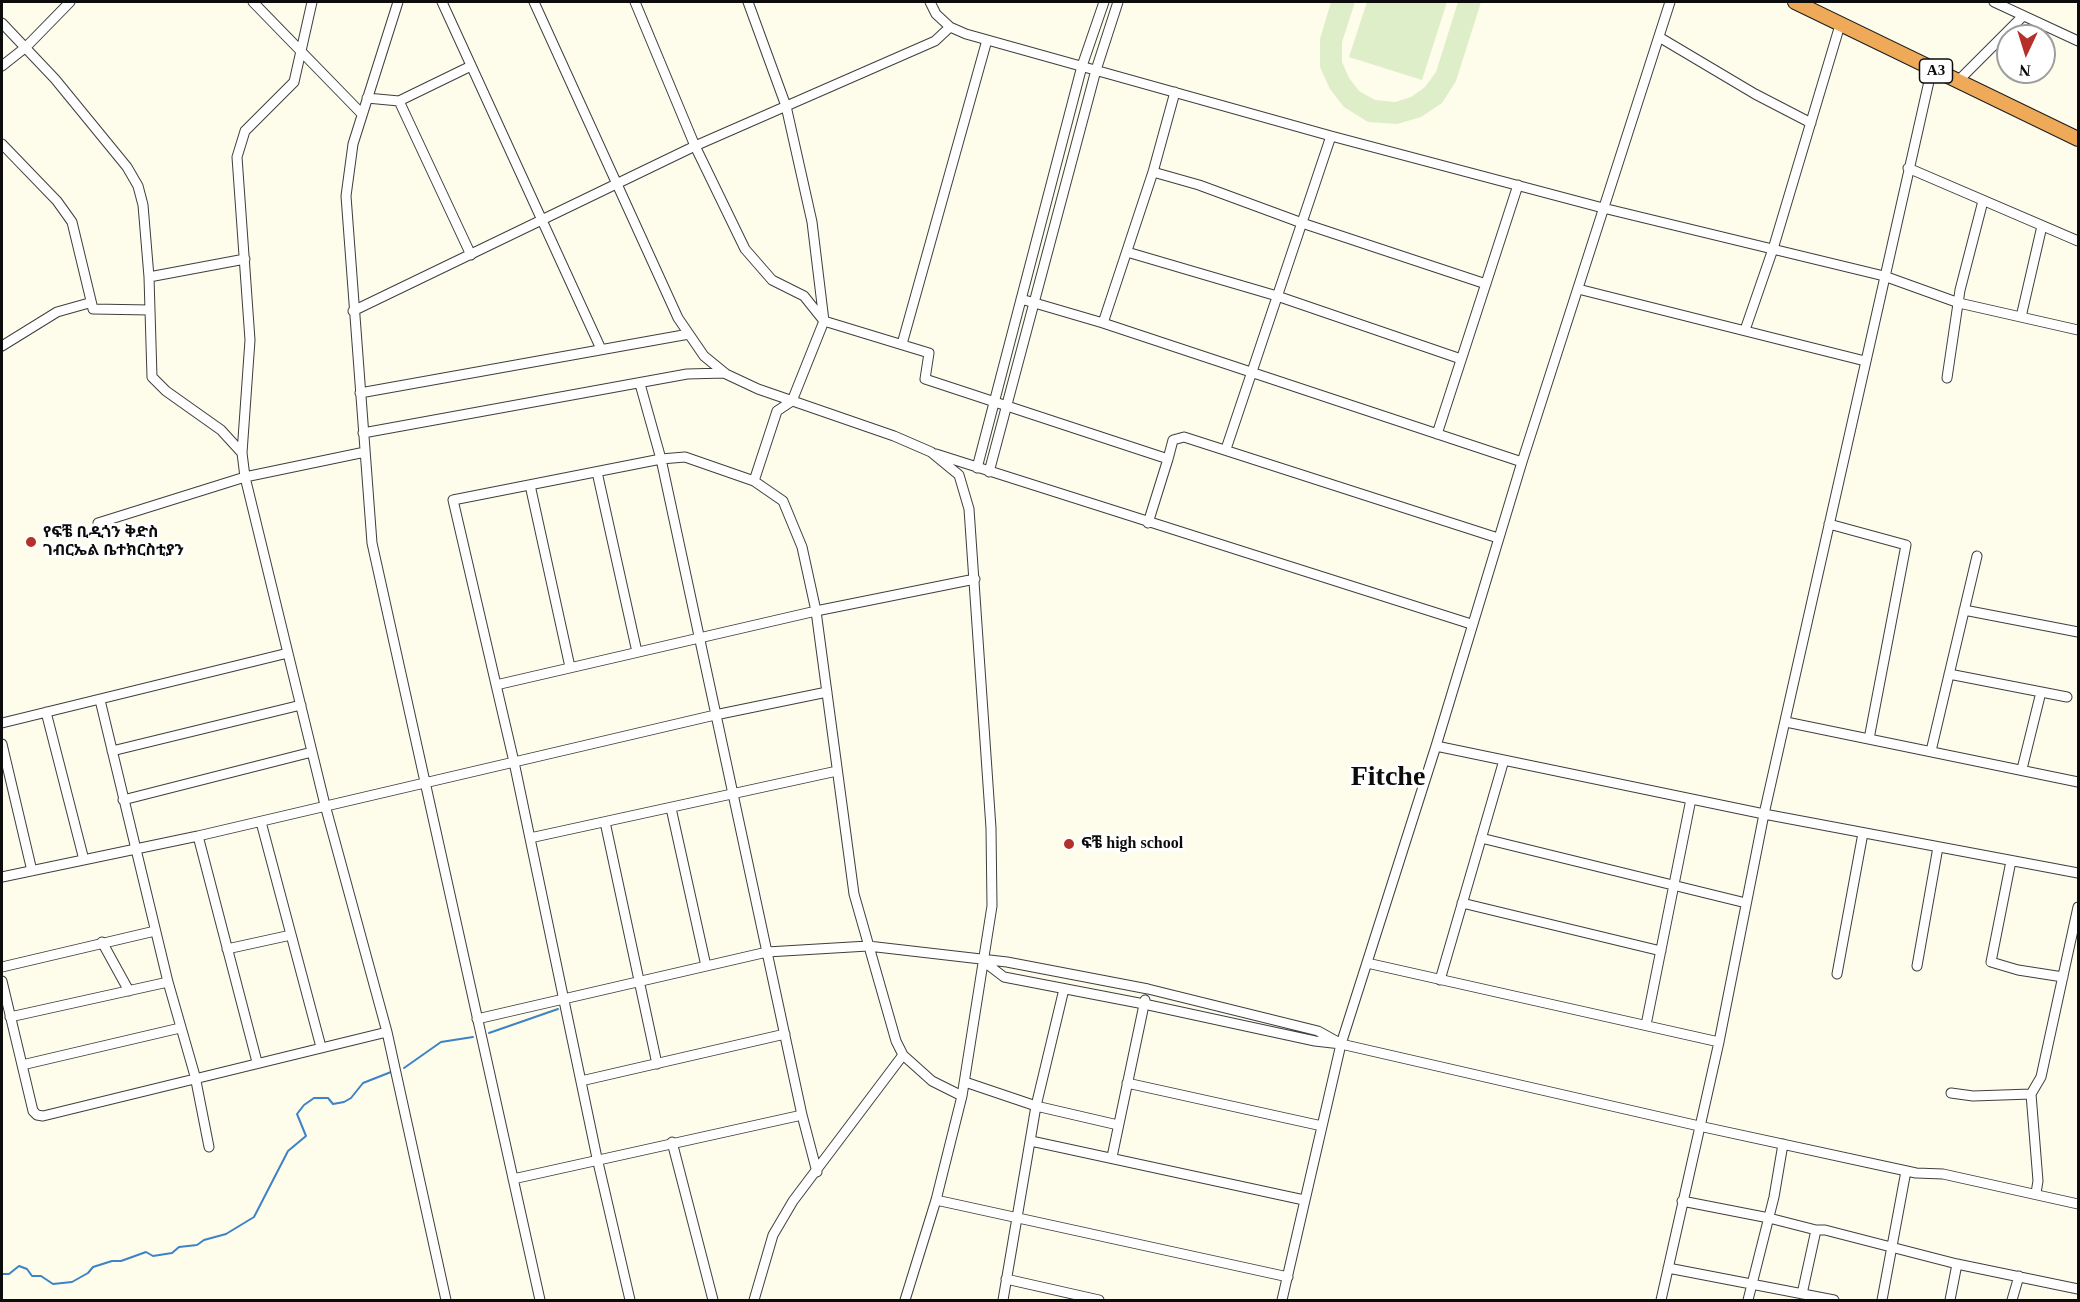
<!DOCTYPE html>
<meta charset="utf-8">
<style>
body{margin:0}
#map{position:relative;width:2080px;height:1302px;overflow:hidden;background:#fefceb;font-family:"Times New Roman",serif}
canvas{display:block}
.frame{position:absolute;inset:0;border:3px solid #0c0c0c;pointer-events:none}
.north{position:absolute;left:1996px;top:24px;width:60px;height:60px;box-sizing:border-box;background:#fff;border:2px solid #9e9e9e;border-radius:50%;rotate:184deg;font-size:16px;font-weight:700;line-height:24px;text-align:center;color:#0c0c0c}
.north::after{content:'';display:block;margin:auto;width:21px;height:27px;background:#b5302a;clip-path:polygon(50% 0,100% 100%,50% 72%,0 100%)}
</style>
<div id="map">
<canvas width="2080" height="1302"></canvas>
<div class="frame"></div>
<div class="north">N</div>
</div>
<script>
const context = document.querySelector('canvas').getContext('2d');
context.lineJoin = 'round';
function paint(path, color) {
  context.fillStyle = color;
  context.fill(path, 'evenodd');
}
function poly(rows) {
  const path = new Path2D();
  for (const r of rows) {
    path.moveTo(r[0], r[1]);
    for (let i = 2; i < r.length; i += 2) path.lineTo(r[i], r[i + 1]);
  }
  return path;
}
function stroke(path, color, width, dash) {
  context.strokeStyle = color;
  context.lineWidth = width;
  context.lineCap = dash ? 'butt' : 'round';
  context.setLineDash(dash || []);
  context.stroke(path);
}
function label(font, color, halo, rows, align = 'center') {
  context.font = font + ' "Times New Roman","Noto Sans Ethiopic",serif';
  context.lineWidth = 6;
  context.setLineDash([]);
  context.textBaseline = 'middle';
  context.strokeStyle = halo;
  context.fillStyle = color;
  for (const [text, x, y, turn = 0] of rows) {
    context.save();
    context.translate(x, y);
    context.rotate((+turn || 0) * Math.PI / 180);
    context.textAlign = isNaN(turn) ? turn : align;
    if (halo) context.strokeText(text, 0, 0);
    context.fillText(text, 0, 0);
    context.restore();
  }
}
paint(poly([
 [1331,2,1355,2,1342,42,1342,62,1349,78,1359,91,1375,100,1395,102,1411,97,1425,87,1436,72,1458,2,1481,2,1456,81,1442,103,1421,117,1397,124,1368,122,1344,107,1330,89,1320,67,1320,39],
 [1367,2,1447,2,1422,80,1349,57]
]), '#deeec8');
stroke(poly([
 [489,1033,558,1009],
 [404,1068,441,1042,473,1037],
 [2,1274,9,1274,19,1266,27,1269,32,1276,41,1276,53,1284,72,1282,88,1273,93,1267,112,1261,121,1261,146,1252,153,1256,172,1253,179,1247,197,1245,204,1240,226,1234,254,1217,288,1151,306,1136,297,1114,304,1105,314,1098,328,1098,333,1104,344,1102,351,1098,363,1083,391,1072]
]), '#3c83c7', 2);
const minor = poly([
 [253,2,362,114],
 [312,2,294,82,245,131,237,157,250,340,242,453,245,477,325,805,387,1032,446,1300],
 [398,2,353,144,346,196,372,543,540,1300],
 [442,2,601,349],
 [534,2,678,318,704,356,726,374,758,389,894,436,931,452,959,475,969,509,991,828,992,906,962,1096,936,1200,905,1300],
 [635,2,695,146,745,249,772,280,804,296,824,321,929,353,925,379,1168,459,1173,440,1184,437,1498,538],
 [748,2,786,106,812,222,824,321,792,401,777,411,754,481],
 [930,2,936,14,950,27,966,34,1331,136,1603,208,1884,276,1959,303,2078,330],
 [1994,2,2078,41],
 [2,23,55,79,127,167,138,186,143,205,149,277,152,377,166,391,221,430,242,453],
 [1659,37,1755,94,1811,123],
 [2,66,26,47,70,2],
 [1958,81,2023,16],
 [367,98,399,101,471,66],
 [399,101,471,255],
 [2,144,57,201,72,222,93,309,150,310],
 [1908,168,2078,241],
 [1153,172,1199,185,1302,223,1486,284],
 [1127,252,1277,296,1461,359],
 [149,277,245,259],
 [1578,289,1865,361],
 [1021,299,1103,323,1522,462],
 [353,311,695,146,935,41,950,27],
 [2021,317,2042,226],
 [1103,323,1153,172,1175,92],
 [1745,330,1773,249,1840,25],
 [902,344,987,40],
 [2,346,57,312,89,303],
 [1947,378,1960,290,1983,201],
 [640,384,661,459,802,1115,817,1172],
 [360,393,689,334],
 [363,433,687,374,725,373],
 [1437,434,1518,185],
 [1226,449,1331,136],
 [936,454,1471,624],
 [977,468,1082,66,1104,2],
 [597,472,637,652],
 [989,472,1096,70,1118,2],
 [530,485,570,667],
 [98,523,245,477,365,452],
 [1148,523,1168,459],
 [1829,524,1906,545,1869,739],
 [1964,610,2078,632],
 [1949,674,2067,697],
 [496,685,816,611,975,579],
 [100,700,168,982,195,1076,209,1147],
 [46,712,84,860],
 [1786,722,2078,782],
 [2,723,288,653],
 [2,744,32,871],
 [1436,746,1764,814,2078,873],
 [112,751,301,705],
 [1931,751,1977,556],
 [2022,769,2041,692],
 [123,800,312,752],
 [671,808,706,966],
 [261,822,321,1047],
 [605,822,657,1064],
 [198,836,257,1062],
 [530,838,837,771],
 [1481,838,1746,903],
 [2011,861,1991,962,2018,970,2063,977],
 [2,877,198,836,715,715,827,692],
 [1462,903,1661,951],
 [102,942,129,991],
 [227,949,291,935],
 [983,961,1004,977,1144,1004,1315,1041,1341,1044,1699,1126,1916,1173,1943,1174,2078,1204],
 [1367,963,1719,1042],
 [1917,966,1938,847],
 [2,967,155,931],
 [1837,974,1863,833],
 [1440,980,1504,760],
 [2,981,33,1111,37,1115,43,1116,387,1032],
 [10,1017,168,982],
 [477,1019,767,952,868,946,1007,962,1148,989,1318,1031,1336,1041],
 [1646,1025,1691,799],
 [22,1065,180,1028],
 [581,1081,785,1034],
 [965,1082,1036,1106,1118,1125],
 [1127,1083,1322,1126],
 [1951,1093,1973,1096,2031,1094],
 [1031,1141,1304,1200],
 [672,1142,713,1300],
 [1112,1157,1145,1000],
 [513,1179,802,1115],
 [2036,1193,2038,1181,2031,1094,2041,1077,2078,907],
 [936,1200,1288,1277],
 [1682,1201,1769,1218,1816,1230,1825,1230,1957,1264,2078,1289],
 [1668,1268,1834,1300],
 [1006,1279,1099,1300],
 [1802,1294,1816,1230],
 [630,1300,597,1158,514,762,453,500,661,459,685,457,754,481,783,501,802,547,816,611,854,894,896,1041,903,1055,932,1081,962,1096],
 [754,1300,773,1235,793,1201,903,1055],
 [1003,1300,1036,1106,1064,989],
 [1282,1300,1341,1044,1436,746,1522,462,1670,2],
 [1661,1300,1719,1042,1764,814,1932,68],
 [1748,1300,1774,1197,1783,1144],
 [1882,1300,1906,1171],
 [1950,1300,1957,1264],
 [2012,1300,2019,1276]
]);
const highway = poly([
 [1795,2,2078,139]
]);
stroke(minor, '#3f3f3f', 11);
stroke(highway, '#1d1d1d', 16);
stroke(minor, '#fff', 9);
stroke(highway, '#eeaa59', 14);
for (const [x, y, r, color] of [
 [31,542,6,"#b5302a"],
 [1069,844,6,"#b5302a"]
]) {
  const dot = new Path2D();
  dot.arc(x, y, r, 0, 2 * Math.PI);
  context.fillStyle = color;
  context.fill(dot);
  stroke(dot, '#fff', 2);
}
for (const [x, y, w] of [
 [1936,71,33]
]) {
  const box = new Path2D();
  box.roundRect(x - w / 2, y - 12, w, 24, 4.5);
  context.fillStyle = '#fff';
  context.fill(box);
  stroke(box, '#0c0c0c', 1.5);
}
label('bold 15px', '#0c0c0c', null, [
 ["A3",1936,71]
]);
label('bold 16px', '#0c0c0c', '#fff', [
 ["የፍቼ ቢዲጎን ቅድስ",43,533],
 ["ገብርኤል ቤተክርስቲያን",43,551],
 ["ፍቼ high school",1081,844]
], 'left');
label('bold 28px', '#0c0c0c', '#fff', [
 ["Fitche",1388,778]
]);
</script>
